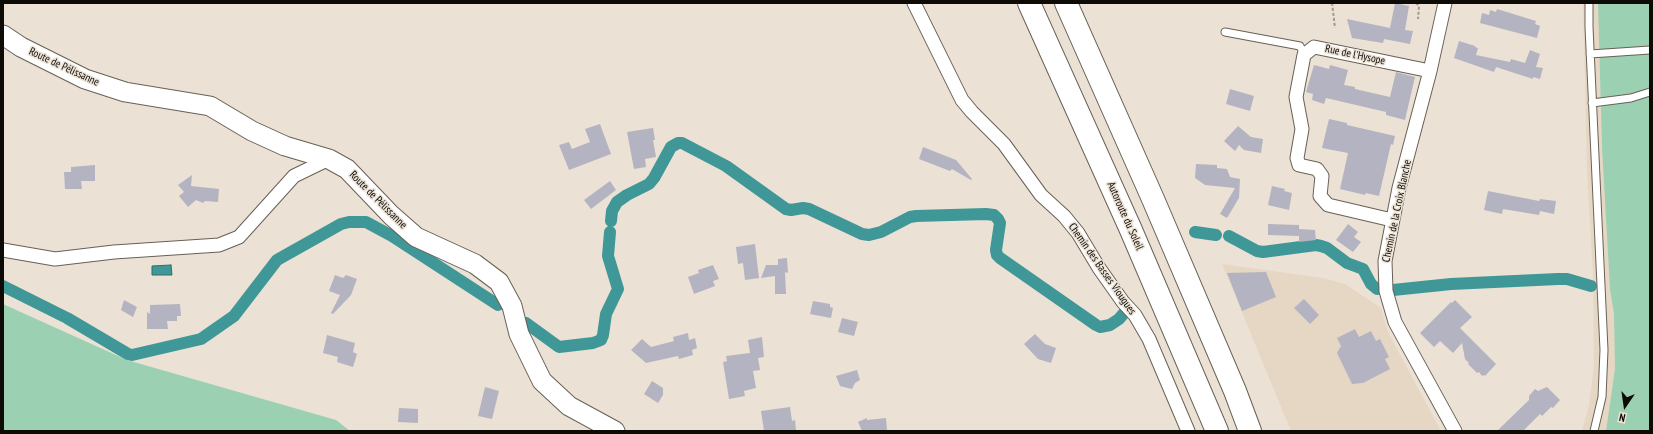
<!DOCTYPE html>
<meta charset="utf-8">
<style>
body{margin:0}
#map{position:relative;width:1653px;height:434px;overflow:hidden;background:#ebe2d5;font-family:"PT Sans Narrow",sans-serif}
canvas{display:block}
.frame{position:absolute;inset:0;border:4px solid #0e0b07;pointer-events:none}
.north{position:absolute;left:1605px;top:386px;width:40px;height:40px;-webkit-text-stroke:3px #ebe2d5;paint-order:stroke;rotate:193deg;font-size:11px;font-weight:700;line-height:16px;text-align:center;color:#0e0b07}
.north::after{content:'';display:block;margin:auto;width:14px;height:18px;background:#0e0b07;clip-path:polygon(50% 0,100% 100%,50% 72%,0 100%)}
</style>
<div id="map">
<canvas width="1653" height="434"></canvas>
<div class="frame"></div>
<div class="north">N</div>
</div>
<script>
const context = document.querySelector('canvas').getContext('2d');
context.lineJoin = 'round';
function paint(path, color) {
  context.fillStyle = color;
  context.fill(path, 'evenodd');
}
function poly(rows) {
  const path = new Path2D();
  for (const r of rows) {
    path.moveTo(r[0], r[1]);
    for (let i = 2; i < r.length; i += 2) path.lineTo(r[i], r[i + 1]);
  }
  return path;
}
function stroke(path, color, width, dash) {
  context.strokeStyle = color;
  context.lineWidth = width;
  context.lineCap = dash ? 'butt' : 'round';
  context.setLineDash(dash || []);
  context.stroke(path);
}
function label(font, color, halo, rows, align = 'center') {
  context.font = font + ' "PT Sans Narrow",sans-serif';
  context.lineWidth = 3;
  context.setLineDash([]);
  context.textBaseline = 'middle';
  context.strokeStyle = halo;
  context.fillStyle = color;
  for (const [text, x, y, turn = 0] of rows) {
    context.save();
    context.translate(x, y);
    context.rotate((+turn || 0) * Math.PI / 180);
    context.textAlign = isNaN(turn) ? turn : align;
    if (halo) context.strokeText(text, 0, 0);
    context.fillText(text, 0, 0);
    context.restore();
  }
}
paint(poly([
 [1583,3,1650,3,1650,431,1582,431,1589,405,1594,365,1593,275,1587,170],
 [1222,264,1323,278,1345,284,1381,308,1388,332,1441,431,1291,431]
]), '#e6d7c4');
paint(poly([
 [1598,3,1650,3,1650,431,1606,431,1615,369,1614,314,1610,289,1602,147],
 [3,304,127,360,336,420,350,431,3,431]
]), '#9cd0b3');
const water = poly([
 [171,265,172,275,152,275,152,266,171,265]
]);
paint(water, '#409797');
stroke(water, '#316d6c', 1);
stroke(poly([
 [611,221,612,211,617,202,627,195,649,184,654,178,671,147,678,143,682,143,726,166,786,209,791,210,803,208,809,209,862,234,869,235,881,232,910,217,916,216,986,214,994,215,998,219,1000,223,996,250,997,255,1000,258,1096,325,1100,327,1110,325,1119,319,1125,312],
 [1195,232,1216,235],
 [1229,236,1257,251,1263,252,1316,245,1321,246,1327,248,1347,263,1363,269,1371,284,1377,289],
 [3,286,67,318,128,354,132,355,201,339,234,316,277,260,341,224,349,222,366,222,392,236,498,305],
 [1393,290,1451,284,1558,279,1567,279,1591,286],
 [526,323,559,347,593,343,601,340,603,335,606,314,618,289,608,256,610,232]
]), '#409797', 12);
paint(poly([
 [1395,3,1409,6,1405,30,1413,31,1410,44,1384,39,1383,43,1352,38,1347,19,1390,28],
 [1497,9,1536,21,1535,24,1540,26,1537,38,1480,23,1482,13,1489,15,1490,10,1496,12],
 [1459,41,1475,46,1475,47,1478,48,1476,55,1510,62,1511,59,1525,63,1530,50,1540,54,1536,67,1543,68,1540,79,1533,77,1533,79,1496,67,1494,72,1454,58],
 [1314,65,1329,69,1330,65,1348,70,1344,85,1355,87,1355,89,1390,97,1396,72,1415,77,1405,120,1386,115,1386,112,1326,98,1324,104,1312,100,1313,94,1306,92],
 [1230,89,1254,96,1250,111,1226,104],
 [1329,119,1347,123,1347,125,1395,136,1393,145,1391,144,1379,196,1366,193,1365,195,1340,189,1348,153,1322,148],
 [600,124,611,154,569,170,559,145,569,142,572,149,590,142,585,129],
 [1238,126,1251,137,1263,139,1261,153,1244,150,1239,145,1235,151,1224,141],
 [653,128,655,140,653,140,656,157,645,159,646,167,634,169,627,132],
 [923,147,956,160,972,179,971,180,952,169,950,171,919,159],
 [1196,164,1217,165,1217,168,1227,169,1230,177,1240,179,1239,198,1227,218,1220,214,1235,188,1205,185,1195,178],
 [95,165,95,181,81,181,82,189,65,189,64,172,71,172,71,167],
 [192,175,191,186,219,189,218,202,205,201,203,203,196,200,188,207,179,196,184,192,178,185],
 [610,181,616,190,591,209,584,200],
 [1272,186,1285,189,1284,191,1292,193,1289,210,1268,205],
 [1488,191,1539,201,1540,199,1556,201,1554,214,1540,211,1539,215,1503,209,1502,214,1484,210],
 [1268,224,1299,225,1299,233,1299,229,1315,230,1316,240,1299,242,1299,236,1268,235],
 [1348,224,1358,232,1354,237,1361,242,1353,252,1336,240],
 [755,244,759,278,745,280,743,263,738,264,736,247],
 [787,258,788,273,785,272,786,294,775,294,775,276,761,278,766,265,778,265,778,259],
 [713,265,719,279,713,281,715,286,694,294,688,277,699,273,698,270],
 [1266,272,1276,297,1242,311,1227,273],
 [335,275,343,278,346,275,357,279,351,295,333,314,331,313,340,295,329,291],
 [1304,299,1319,315,1310,324,1294,308],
 [124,300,137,307,133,317,121,310],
 [1455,300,1472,317,1460,328,1496,364,1485,376,1484,375,1482,376,1479,372,1477,373,1468,364,1469,363,1465,359,1462,343,1453,353,1440,341,1434,347,1420,333,1451,302,1452,303],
 [813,301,830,304,830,307,833,308,831,318,810,314],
 [180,304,181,316,177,316,177,321,167,321,168,329,147,329,147,312,150,314,150,305],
 [842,318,858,322,854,336,838,332],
 [1355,329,1359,337,1371,331,1376,341,1380,339,1389,357,1385,359,1390,369,1363,383,1352,384,1337,353,1341,346,1337,338],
 [688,333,689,340,695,338,697,348,692,350,693,355,679,359,678,356,646,363,631,350,642,339,651,347,674,341,673,337],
 [1035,334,1045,344,1056,348,1051,363,1038,359,1024,344],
 [327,335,355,343,353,352,357,354,353,367,337,362,338,357,323,353],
 [762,337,764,357,758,358,760,370,753,371,756,388,744,391,745,396,729,399,723,362,727,361,726,356,750,353,748,340],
 [857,370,860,380,855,383,852,389,840,386,836,376],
 [652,381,663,388,663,395,658,403,644,394],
 [485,387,499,391,492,419,478,416],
 [1547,387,1560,400,1553,408,1551,407,1542,416,1540,414,1523,431,1497,431,1529,400,1529,396,1535,389,1538,391],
 [790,407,792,421,795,420,796,430,764,431,761,411],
 [399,408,418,409,418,423,398,422],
 [867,418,867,420,886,418,887,431,862,431,858,422]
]), '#b4b3c1');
const lane = poly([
 [1589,3,1589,27,1604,350,1602,397,1594,431],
 [1225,32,1300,46,1304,55],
 [1590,54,1650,50],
 [1592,103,1631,98,1650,92]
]);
const street = poly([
 [914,3,962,100,972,112,1004,144,1041,195,1064,216,1078,233,1099,268,1123,302,1135,315,1149,339,1188,431],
 [1445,3,1430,71,1399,188,1385,261,1386,291,1395,322,1455,431],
 [1392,220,1328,205,1320,196,1322,176,1317,169,1299,165,1297,158,1302,129,1296,97,1304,55,1314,47,1430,71],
 [3,250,55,259,114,252,219,245,239,237,294,176,329,159]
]);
const secondary = poly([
 [3,35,21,47,85,79,125,92,210,106,252,131,285,146,329,159,347,169,391,215,416,237,475,264,499,282,512,306,519,334,542,381,569,406,615,431]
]);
const highway = poly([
 [1029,3,1131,230,1217,431],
 [1066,3,1153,199,1235,391,1250,431]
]);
stroke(lane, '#686055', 9);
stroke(street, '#686055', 15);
stroke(secondary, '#686055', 21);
stroke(highway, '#686055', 24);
stroke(poly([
 [1332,3,1335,28],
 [1416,3,1419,6,1418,19]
]), '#a0998f', 2, [3, 2]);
stroke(lane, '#fff', 7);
stroke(street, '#fff', 13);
stroke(secondary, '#fff', 19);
stroke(highway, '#fff', 22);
label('11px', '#0e0b07', '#ebe2d5', [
 ["Rue de l'Hysope",1355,55,12],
 ["Route de Pélissanne",64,67,25],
 ["Route de Pélissanne",378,200,45],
 ["Chemin de la Croix Blanche",1397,211,-78],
 ["Autoroute du Soleil",1125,216,66],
 ["Chemin des Basses Viougues",1102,269,55]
]);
</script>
